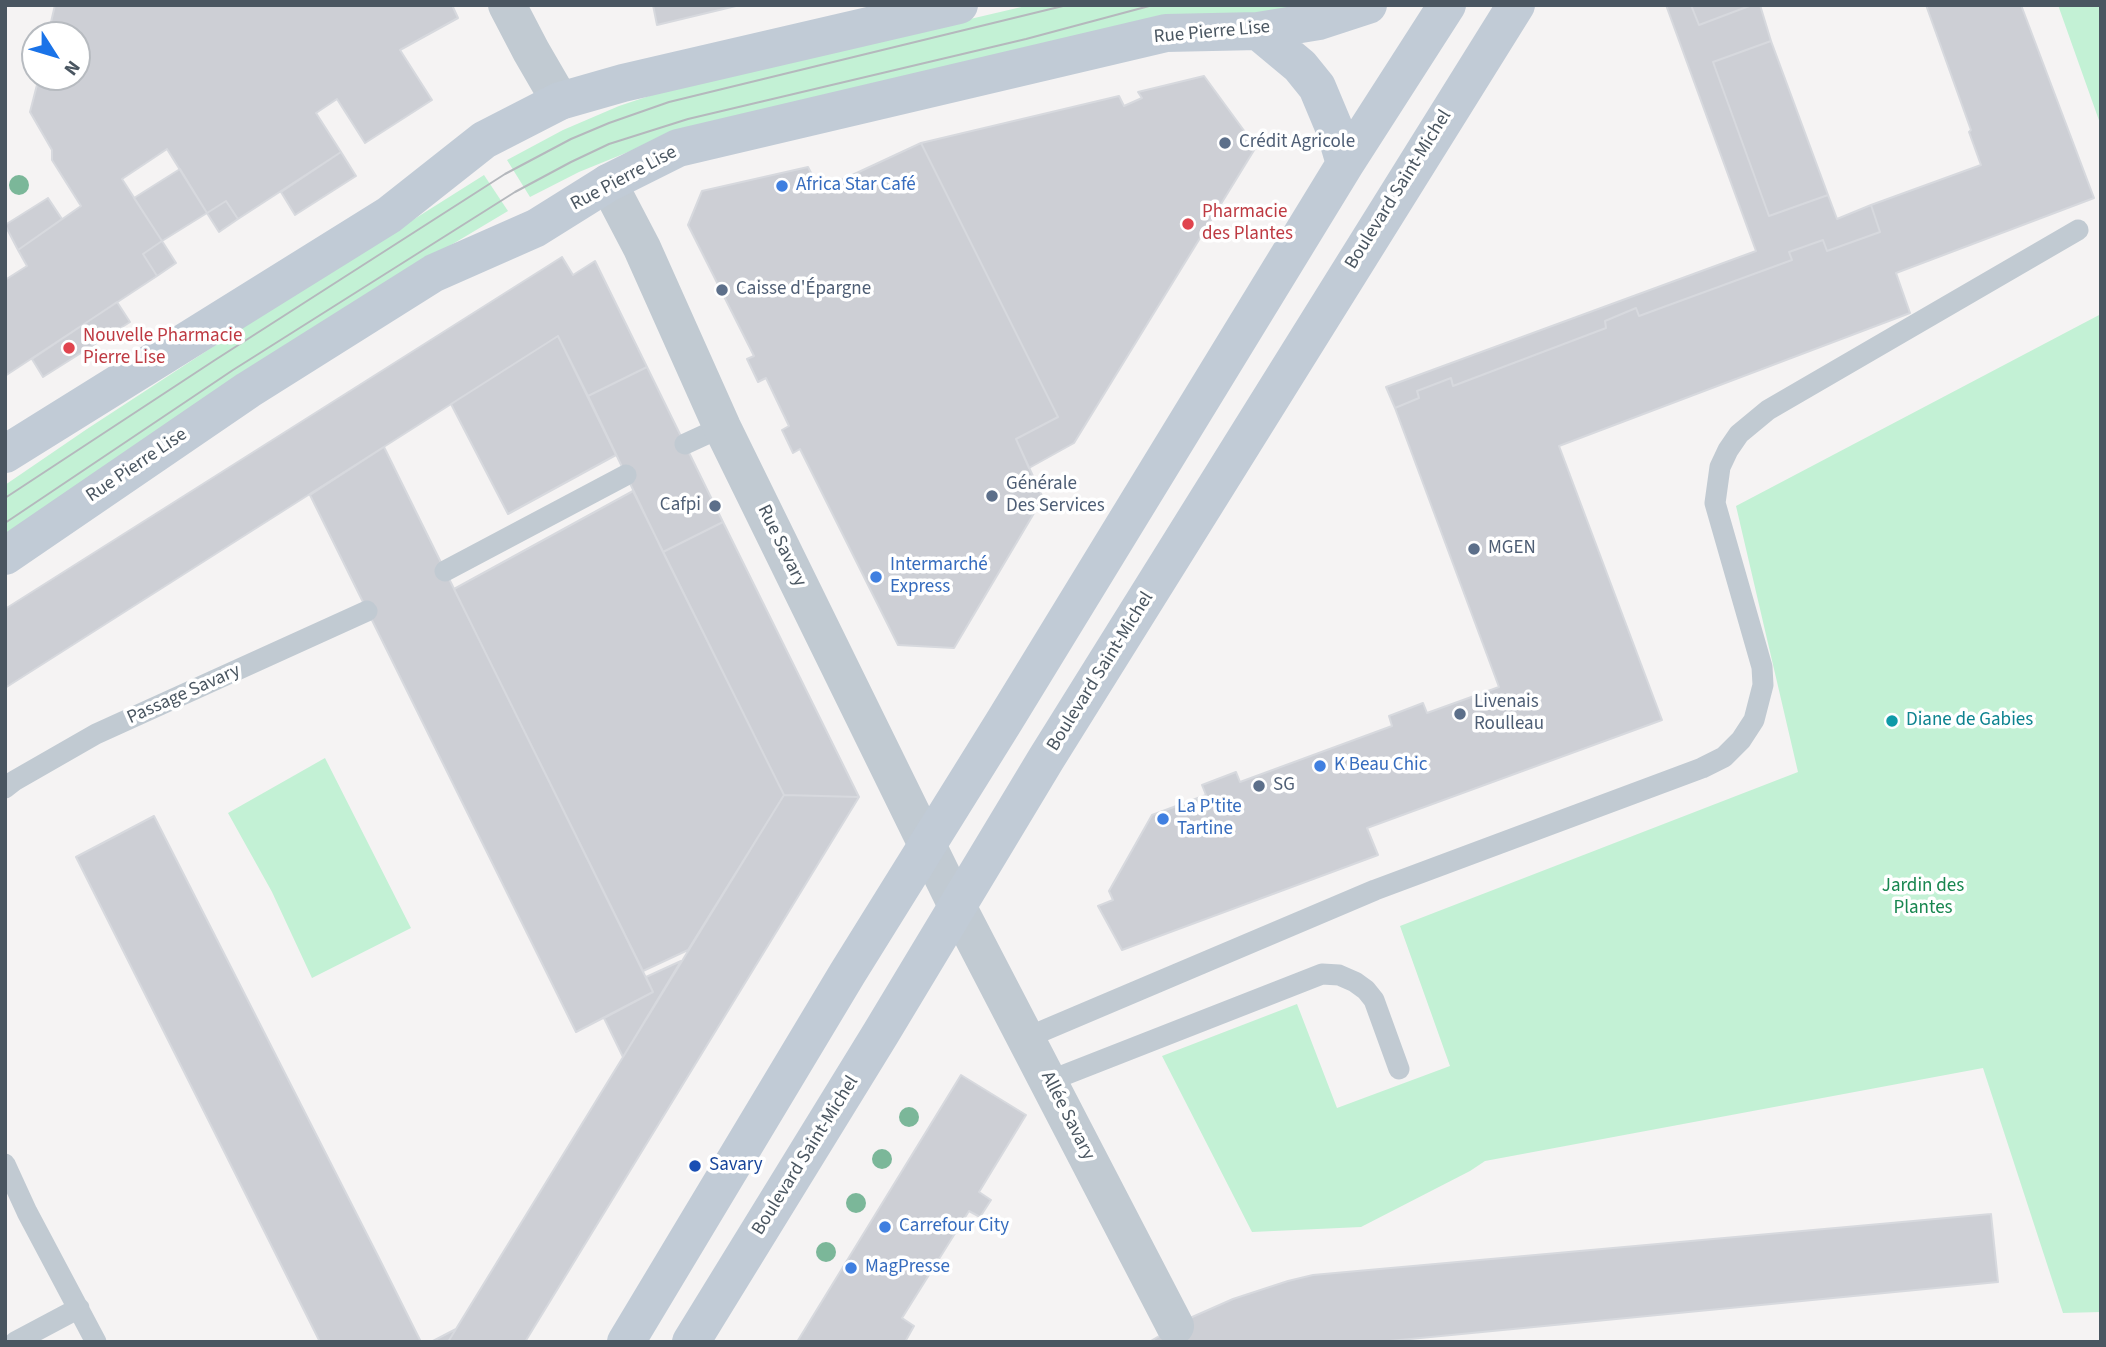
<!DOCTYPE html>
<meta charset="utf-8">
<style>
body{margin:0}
#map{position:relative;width:2106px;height:1347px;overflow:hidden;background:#f5f3f3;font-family:"Source Sans 3",sans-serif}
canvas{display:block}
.frame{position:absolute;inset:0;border:7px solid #4a5661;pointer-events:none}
.north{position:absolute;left:21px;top:21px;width:70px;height:70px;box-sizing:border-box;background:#fff;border:2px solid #b7bbc0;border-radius:50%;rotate:127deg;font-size:19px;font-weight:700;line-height:28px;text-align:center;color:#4a5661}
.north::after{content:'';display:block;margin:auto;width:24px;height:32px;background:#1a73e8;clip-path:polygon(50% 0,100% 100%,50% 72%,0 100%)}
</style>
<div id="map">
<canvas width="2106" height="1347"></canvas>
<div class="frame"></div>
<div class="north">N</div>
</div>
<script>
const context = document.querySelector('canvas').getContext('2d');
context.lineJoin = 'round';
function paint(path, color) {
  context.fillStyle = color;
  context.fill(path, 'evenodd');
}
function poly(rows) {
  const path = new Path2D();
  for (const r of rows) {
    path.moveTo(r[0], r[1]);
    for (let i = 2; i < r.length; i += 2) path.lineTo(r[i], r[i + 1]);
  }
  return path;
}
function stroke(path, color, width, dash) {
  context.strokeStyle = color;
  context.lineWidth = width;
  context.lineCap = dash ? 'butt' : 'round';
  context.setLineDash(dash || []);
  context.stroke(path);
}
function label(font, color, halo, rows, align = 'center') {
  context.font = font + ' "Source Sans 3",sans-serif';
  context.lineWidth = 7;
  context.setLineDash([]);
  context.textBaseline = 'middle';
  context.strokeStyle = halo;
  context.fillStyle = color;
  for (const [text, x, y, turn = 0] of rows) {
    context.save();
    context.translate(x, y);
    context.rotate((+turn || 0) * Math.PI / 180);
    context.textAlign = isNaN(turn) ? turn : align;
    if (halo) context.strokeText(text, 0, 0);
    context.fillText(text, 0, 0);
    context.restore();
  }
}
paint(poly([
 [1030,5,1305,5,670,135,579,172,530,197,507,160,563,130,619,106,667,90],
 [2058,5,2101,5,2101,126],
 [484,175,508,211,436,254,5,536,5,485,87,429,237,331],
 [2101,314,2101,1312,2063,1313,1983,1068,1485,1161,1470,1171,1361,1227,1252,1232,1162,1056,1297,1004,1337,1108,1450,1066,1400,926,1798,772,1736,506],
 [325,758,411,928,312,978,272,892,228,813]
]), '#c3f1d5');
const building = poly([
 [55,5,452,5,458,18,400,50,432,100,365,143,337,99,316,113,341,152,238,219,226,201,207,213,167,149,122,179,162,241,143,254,157,276,5,376,5,280,27,266,18,250,81,206,52,160,52,150,30,112,39,77,77,77,77,35,48,35,55,5],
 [653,5,740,5,657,25,653,5],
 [1666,5,1691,5,1699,25,1752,5,1760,5,1771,41,1713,62,1769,216,1828,195,1837,219,1871,205,1880,232,1827,251,1823,240,1789,252,1792,260,1639,316,1636,308,1605,321,1606,328,1453,386,1451,378,1417,391,1419,398,1395,408,1386,387,1756,251,1666,5],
 [1691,5,1752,5,1699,25,1691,5],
 [1926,5,2021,5,2094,198,1896,273,1910,313,1559,446,1662,720,1367,828,1378,855,1122,950,1098,906,1113,900,1109,891,1152,815,1206,795,1202,785,1236,772,1240,782,1392,726,1389,716,1423,703,1427,713,1499,687,1395,408,1419,398,1417,391,1451,378,1453,386,1606,328,1605,321,1636,308,1639,316,1792,260,1789,252,1823,240,1827,251,1880,232,1871,205,1981,165,1969,132,1971,130,1926,5],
 [1771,41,1828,195,1769,216,1713,62,1771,41],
 [1204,76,1256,147,1074,443,1029,468,1016,439,1058,417,921,143,1119,96,1124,106,1142,98,1138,92,1204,76],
 [921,143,1058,417,1016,439,1043,498,954,648,898,645,800,449,793,453,782,430,789,426,766,378,758,382,747,359,754,356,688,225,702,191,808,167,820,190,921,143],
 [341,152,356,176,295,215,281,192,341,152],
 [180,169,207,213,162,241,134,198,180,169],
 [48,198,62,219,18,250,5,225,48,198],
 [226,201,238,219,219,232,207,213,226,201],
 [162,241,176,263,157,276,143,254,162,241],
 [562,257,573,275,595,261,647,367,588,396,558,336,5,688,5,609,562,257],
 [117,302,130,322,43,377,32,359,117,302],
 [558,336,616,455,508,514,451,404,558,336],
 [647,367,723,522,663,552,588,396,647,367],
 [384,447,653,992,576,1032,310,495,384,447],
 [633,491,784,795,688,950,643,971,454,589,633,491],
 [723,522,859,797,784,795,663,552,723,522],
 [784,795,859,797,525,1342,448,1342,784,795],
 [154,816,380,1260,421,1342,320,1342,76,857,154,816],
 [681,961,623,1057,604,1018,653,992,646,977,681,961],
 [961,1075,1026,1115,979,1192,991,1200,980,1217,969,1211,902,1318,914,1326,905,1342,797,1342,961,1075],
 [1991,1214,1998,1282,1379,1342,1149,1342,1190,1318,1233,1299,1288,1281,1313,1275,1991,1214],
 [456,1329,448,1342,431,1342,456,1329]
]);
paint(building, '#cdcfd5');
stroke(building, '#d7d9de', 2);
stroke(poly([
 [685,444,722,427],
 [445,571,626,475],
 [5,788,14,781,96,734,367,611],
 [1026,1038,1375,890,1702,768,1724,757,1741,740,1754,720,1763,685,1762,667,1715,503,1720,467,1728,450,1739,434,1768,410,2078,230],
 [1049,1081,1322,974,1339,975,1355,982,1366,990,1374,1000,1399,1069],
 [5,1164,27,1212,96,1342],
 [15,1342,79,1308]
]), '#c1cad2', 21);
stroke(poly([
 [507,5,531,51,560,101],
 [608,183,642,248,722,427,957,906,1175,1326]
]), '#c1cad2', 38);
stroke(poly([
 [1258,31,1300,66,1317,87,1335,130,1345,164],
 [5,454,389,215,484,140,560,101,623,83,959,5],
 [5,556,248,390,434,273,536,228,608,183,678,148,1166,33,1258,31,1319,21,1368,5],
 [626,1342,847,974,1005,720,1345,164,1447,5],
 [691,1342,881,1033,1046,759,1516,5]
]), '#c1cbd6', 38);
stroke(poly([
 [5,498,215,360,505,174,571,139,609,123,669,102,1067,5],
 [5,523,233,370,515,192,571,162,609,144,688,119,1026,39,1153,5]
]), '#b5b8bd', 2);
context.fillStyle = '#7bb799';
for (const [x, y] of [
 [19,185],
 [909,1117],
 [882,1159],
 [856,1203],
 [826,1252]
]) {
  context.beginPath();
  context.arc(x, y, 10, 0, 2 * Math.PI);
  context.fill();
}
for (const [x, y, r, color] of [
 [1225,143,7,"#5c6f8a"],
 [782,186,7,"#3f7fe0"],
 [1188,224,7,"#e0444e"],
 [722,290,7,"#5c6f8a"],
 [69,348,7,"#e0444e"],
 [992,496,7,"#5c6f8a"],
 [715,506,7,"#5c6f8a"],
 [1474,549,7,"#5c6f8a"],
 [876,577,7,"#3f7fe0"],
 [1460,714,7,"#5c6f8a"],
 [1892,721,7,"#0f9aa8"],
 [1320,766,7,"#3f7fe0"],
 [1259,786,7,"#5c6f8a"],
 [1163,819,7,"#3f7fe0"],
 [695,1166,7,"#1a4fb4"],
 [885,1227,7,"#3f7fe0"],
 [851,1268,7,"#3f7fe0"]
]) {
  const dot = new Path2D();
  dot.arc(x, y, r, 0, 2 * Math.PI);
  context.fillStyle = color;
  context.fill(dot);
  stroke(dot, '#fff', 2.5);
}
label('19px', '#4a5661', '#fff', [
 ["Rue Pierre Lise",1212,33,-5],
 ["Rue Pierre Lise",624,179,-28],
 ["Boulevard Saint-Michel",1399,190,-58],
 ["Rue Pierre Lise",137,466,-34],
 ["Rue Savary",781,546,64],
 ["Boulevard Saint-Michel",1101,672,-58],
 ["Passage Savary",184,695,-24],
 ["Allée Savary",1067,1116,63],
 ["Boulevard Saint-Michel",806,1156,-58]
]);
label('19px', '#4e5e75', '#fff', [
 ["Crédit Agricole",1239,143],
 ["Caisse d'Épargne",736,290],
 ["Générale",1006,485],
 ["Des Services",1006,507],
 ["Cafpi",701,506,"right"],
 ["MGEN",1488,549],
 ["Livenais",1474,703],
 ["Roulleau",1474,725],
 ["SG",1273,786]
], 'left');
label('19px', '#366cbe', '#fff', [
 ["Africa Star Café",796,186],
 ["Intermarché",890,566],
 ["Express",890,588],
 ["K Beau Chic",1334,766],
 ["La P'tite",1177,808],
 ["Tartine",1177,830],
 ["Carrefour City",899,1227],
 ["MagPresse",865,1268]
], 'left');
label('19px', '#be3a42', '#fff', [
 ["Pharmacie",1202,213],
 ["des Plantes",1202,235],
 ["Nouvelle Pharmacie",83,337],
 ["Pierre Lise",83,359]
], 'left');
label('19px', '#0d838f', '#fff', [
 ["Diane de Gabies",1906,721]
], 'left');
label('19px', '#17864f', '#fff', [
 ["Jardin des",1923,887],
 ["Plantes",1923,909]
]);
label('19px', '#164399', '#fff', [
 ["Savary",709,1166]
], 'left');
</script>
